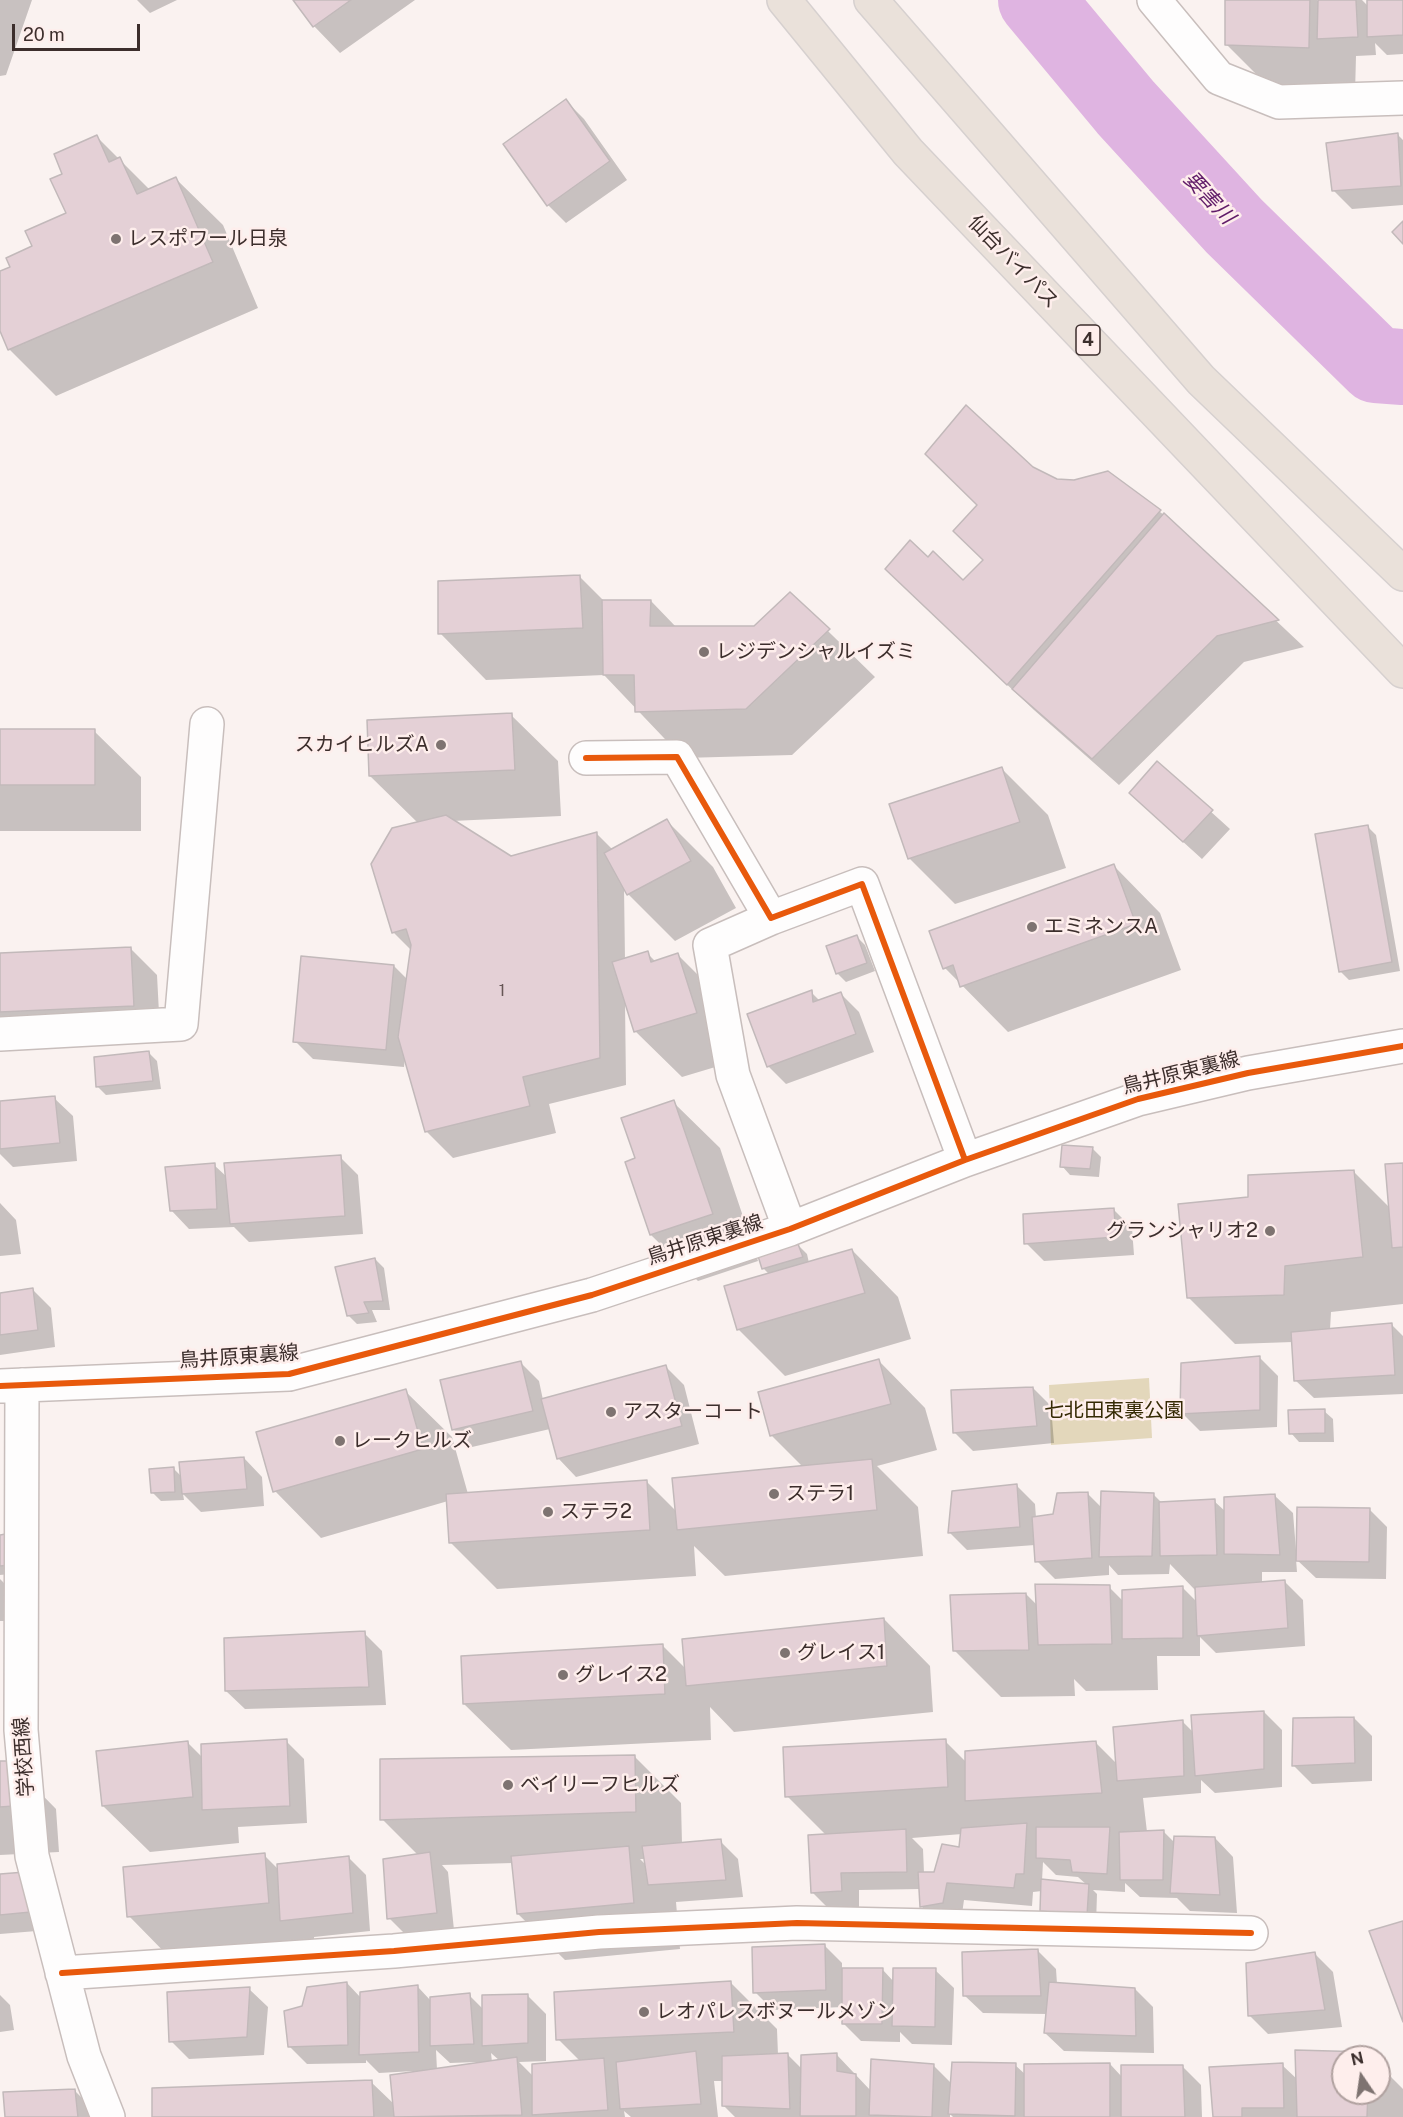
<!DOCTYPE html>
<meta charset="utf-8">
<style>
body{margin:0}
#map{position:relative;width:1403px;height:2117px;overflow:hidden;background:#faf2f0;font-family:"Public Sans",sans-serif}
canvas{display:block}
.north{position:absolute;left:1331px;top:2045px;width:60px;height:60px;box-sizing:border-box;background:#feeeec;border:2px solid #b0a19f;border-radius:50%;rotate:347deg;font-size:16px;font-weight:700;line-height:24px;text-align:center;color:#3c2e2c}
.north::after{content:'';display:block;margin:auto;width:21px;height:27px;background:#7e7371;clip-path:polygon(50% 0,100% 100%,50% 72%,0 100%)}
.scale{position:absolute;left:12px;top:24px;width:128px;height:27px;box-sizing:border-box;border:3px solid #3c2e2c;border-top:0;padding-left:8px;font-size:18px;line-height:21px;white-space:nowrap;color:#3c2e2c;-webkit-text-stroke:4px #feeeec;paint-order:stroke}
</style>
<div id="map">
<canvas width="1403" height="2117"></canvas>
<div class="north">N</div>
<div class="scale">20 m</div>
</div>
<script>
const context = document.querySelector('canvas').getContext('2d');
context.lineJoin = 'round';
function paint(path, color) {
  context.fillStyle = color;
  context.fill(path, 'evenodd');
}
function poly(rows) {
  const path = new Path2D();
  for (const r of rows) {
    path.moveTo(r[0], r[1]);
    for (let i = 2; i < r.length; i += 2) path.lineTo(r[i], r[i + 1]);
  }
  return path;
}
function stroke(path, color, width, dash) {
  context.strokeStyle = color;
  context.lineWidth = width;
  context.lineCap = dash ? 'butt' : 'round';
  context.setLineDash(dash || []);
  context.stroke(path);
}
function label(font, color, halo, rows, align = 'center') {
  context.font = font + ' "Public Sans","Noto Sans JP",sans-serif';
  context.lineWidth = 5;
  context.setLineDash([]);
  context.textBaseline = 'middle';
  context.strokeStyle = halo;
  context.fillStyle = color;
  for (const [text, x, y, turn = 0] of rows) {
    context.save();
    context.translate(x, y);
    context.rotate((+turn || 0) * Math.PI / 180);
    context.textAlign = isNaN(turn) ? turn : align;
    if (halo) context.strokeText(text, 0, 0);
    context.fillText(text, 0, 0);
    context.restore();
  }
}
paint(poly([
 [1149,1378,1152,1438,1051,1445,1049,1385]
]), '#e3d7bb');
paint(poly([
 [0,0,32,0,6,75,0,76],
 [137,0,177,0,150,13],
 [295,0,415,0,340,53,314,26],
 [1227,0,1317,0,1319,3,1320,0,1362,0,1369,7,1368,0,1403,0,1403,54,1387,55,1375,43,1376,55,1356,56,1355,94,1273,91,1226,44],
 [566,101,584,119,627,180,566,223,548,205],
 [1397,134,1403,140,1403,205,1352,209,1334,191],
 [97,137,150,190,176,179,223,225,258,308,56,396,9,349,0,328,0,273,12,268,68,214,64,175],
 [1032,468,1056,480,1074,481,1108,473,1164,515,1304,647,1244,662,1119,785,1034,710,913,596,928,559,963,582,984,560],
 [580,577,604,601,651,601,677,628,754,628,790,594,875,677,792,755,683,758,604,675,486,680,440,633],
 [511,715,558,761,561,816,452,821,511,858,597,834,613,850,667,821,713,867,736,908,675,941,628,894,624,887,625,960,647,953,656,962,678,955,725,1002,742,1059,682,1077,635,1031,625,1002,626,1085,549,1104,556,1133,453,1158,426,1131,405,1057,404,1067,313,1059,295,1041,394,966,408,980,412,951,393,932,418,823,370,776],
 [0,731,94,731,141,777,141,831,0,831],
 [1157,763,1230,829,1202,859,1149,811],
 [1002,769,1048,815,1066,868,955,904,909,858],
 [1367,826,1376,835,1400,971,1349,980,1340,971],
 [1114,866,1160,913,1181,970,1008,1032,945,968],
 [856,936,865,945,875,971,846,982,837,973],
 [130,948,157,975,160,1032,0,1039,0,955],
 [811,992,820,1001,841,994,859,1012,874,1052,786,1084,768,1066],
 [148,1052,157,1061,161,1089,106,1095,97,1086],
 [54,1098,73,1116,77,1161,13,1167,0,1154,0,1103],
 [673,1102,720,1148,758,1261,698,1281,651,1235,627,1162,636,1159],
 [1092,1148,1101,1157,1099,1177,1070,1175,1062,1166],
 [340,1157,358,1175,363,1234,249,1242,234,1227,189,1229,171,1210,214,1165,227,1177],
 [1403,1164,1403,1304,1331,1312,1330,1330,1392,1325,1403,1336,1403,1394,1314,1398,1295,1380,1293,1342,1235,1344,1188,1297,1250,1198,1353,1171,1390,1208],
 [0,1203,16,1220,21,1254,0,1256],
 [1114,1210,1132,1228,1134,1255,1044,1261,1026,1243],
 [798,1245,807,1254,809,1263,852,1250,898,1297,911,1339,785,1376,738,1329,769,1274,764,1269,760,1257],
 [375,1259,384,1268,390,1310,372,1310,377,1322,357,1324,348,1315],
 [33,1290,51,1308,55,1347,0,1355,0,1294],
 [1260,1358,1278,1376,1277,1427,1200,1431,1182,1413],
 [879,1361,925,1408,937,1450,877,1466,918,1507,923,1556,725,1576,694,1546,696,1576,497,1589,451,1543,448,1501,321,1538,275,1491,405,1391,452,1437,468,1494,647,1482,676,1511,803,1467,771,1435],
 [521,1363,539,1381,543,1400,666,1367,684,1385,699,1444,576,1477,558,1458,550,1429,472,1447,453,1429],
 [1033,1388,1051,1406,1054,1443,973,1451,955,1433],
 [1324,1411,1333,1419,1334,1442,1299,1442,1291,1433],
 [244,1458,262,1477,264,1506,201,1512,183,1494,184,1500,161,1501,152,1492,173,1468,182,1477],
 [1017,1486,1035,1504,1036,1518,1054,1515,1087,1493,1102,1508,1153,1494,1162,1503,1214,1501,1226,1512,1274,1495,1293,1513,1296,1550,1369,1509,1387,1527,1386,1579,1316,1578,1296,1559,1297,1572,1262,1572,1262,1583,1285,1582,1303,1600,1305,1646,1216,1653,1200,1637,1200,1656,1157,1656,1158,1690,1086,1691,1074,1679,1075,1696,1001,1697,954,1650,1026,1594,1038,1606,1109,1587,1123,1601,1183,1588,1197,1602,1196,1591,1170,1564,1169,1574,1118,1575,1109,1565,1109,1575,1055,1579,1037,1561,1035,1545,967,1550,949,1532],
 [0,1536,21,1573,0,1575],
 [0,1579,17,1596,22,1621,0,1621],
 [884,1619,930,1666,933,1712,734,1732,710,1707,711,1740,511,1750,464,1704,662,1645,686,1669],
 [364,1633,382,1651,386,1705,245,1709,226,1691],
 [1264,1712,1282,1730,1282,1787,1215,1793,1201,1780,1201,1793,1143,1798,1147,1832,1163,1831,1175,1843,1215,1838,1233,1857,1237,1913,1190,1911,1177,1898,1140,1897,1125,1883,1125,1892,1093,1890,1097,1894,1096,1924,1050,1920,1041,1911,1042,1891,1033,1892,1032,1906,964,1900,961,1921,939,1924,921,1906,921,1889,859,1890,859,1908,831,1911,813,1893,826,1835,787,1796,945,1741,966,1762,1095,1742,1117,1764,1183,1722,1194,1733],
 [962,1834,961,1849,935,1873,924,1873,923,1849,912,1838],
 [1043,1862,1056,1875,1078,1877,1087,1885,1042,1881],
 [1354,1718,1372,1736,1372,1781,1312,1784,1294,1766],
 [286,1741,304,1759,307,1823,238,1827,239,1843,150,1852,103,1806,187,1742,203,1758],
 [634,1756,681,1803,682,1844,720,1841,738,1859,743,1897,676,1902,680,1949,565,1960,518,1914,513,1863,442,1865,448,1872,454,1930,407,1936,389,1918,418,1855,382,1819],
 [640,1859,646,1859,647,1866],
 [10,1762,56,1809,59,1852,0,1855,0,1763],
 [264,1855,279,1870,348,1857,366,1875,370,1931,314,1937,315,1950,175,1963,129,1916],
 [0,1876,49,1930,0,1934],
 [824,1945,842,1963,842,1970,883,1970,894,1982,935,1970,954,1988,952,2045,912,2044,900,2032,900,2042,861,2041,843,2023,843,2007,773,2010,755,1992],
 [1038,1951,1056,1969,1057,1984,1135,1989,1153,2007,1154,2053,1064,2051,1045,2033,1047,2014,983,2013,964,1995],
 [1315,1954,1333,1972,1342,2027,1268,2034,1250,2016],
 [730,1982,777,2029,778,2055,788,2055,802,2069,837,2055,871,2091,934,2066,952,2084,1015,2065,1026,2075,1110,2064,1122,2077,1183,2067,1201,2085,1202,2117,953,2117,950,2114,950,2117,735,2117,723,2105,723,2081,714,2081,718,2117,631,2117,624,2111,625,2117,153,2117,371,2082,395,2105,414,2071,379,2073,366,2060,366,2063,307,2064,289,2046,303,2008,347,1983,361,1998,418,1987,431,2001,469,1995,483,2009,528,1996,546,2014,546,2061,519,2062,533,2076,581,2062,558,2039],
 [436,2050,450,2063,477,2062,477,2064,437,2070],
 [491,2053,500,2061,492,2062],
 [249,1989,268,2007,264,2055,189,2059,171,2041],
 [0,1995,10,2005,14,2030,0,2032],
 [1297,2052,1368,2054,1371,2057,1343,2057,1343,2093,1379,2093,1379,2065,1403,2089,1403,2117,1214,2117,1282,2065,1298,2080],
 [75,2091,93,2109,94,2117,6,2117]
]), '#0003');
stroke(poly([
 [1036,0,1126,108,1234,226,1376,365,1403,367]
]), '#dfb4e1', 76);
const building = poly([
 [293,0,351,0,313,27,293,0],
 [1225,0,1310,0,1309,48,1225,45,1225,0],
 [1318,0,1356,0,1358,37,1317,39,1318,0],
 [1367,0,1403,0,1403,35,1367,37,1367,0],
 [566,99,610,161,547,206,503,144,566,99],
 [1398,133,1401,186,1332,191,1326,143,1398,133],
 [97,135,109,162,120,157,137,194,176,177,213,262,8,350,0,331,0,271,10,267,6,258,32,246,25,231,66,213,50,179,62,174,54,154,97,135],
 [1403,221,1403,244,1392,232,1403,221],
 [966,405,1033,467,1057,479,1074,480,1108,471,1161,510,1007,685,885,569,910,540,928,557,933,551,963,580,983,560,953,531,977,505,925,454,966,405],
 [1164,513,1279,620,1217,636,1092,759,1012,689,1164,513],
 [580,575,583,628,438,634,438,581,580,575],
 [790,592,830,629,746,709,635,712,634,675,603,675,602,600,651,600,650,626,754,626,790,592],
 [512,713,515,770,369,776,367,720,512,713],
 [0,729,95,729,95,785,0,785,0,729],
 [1157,761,1213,810,1183,842,1129,793,1157,761],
 [1002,767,1020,822,908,859,889,804,1002,767],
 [446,815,511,856,597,832,600,1058,523,1077,530,1106,425,1132,398,1037,411,945,406,929,392,933,371,864,392,828,446,815],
 [667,819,691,861,627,895,604,853,667,819],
 [1368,825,1392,962,1339,972,1315,834,1368,825],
 [1114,864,1136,924,960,987,953,965,943,969,929,931,1114,864],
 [857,935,867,963,836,974,826,946,857,935],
 [131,947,134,1006,0,1012,0,953,131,947],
 [648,951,651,962,678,953,697,1013,634,1032,612,962,648,951],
 [301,956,394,965,386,1050,293,1042,301,956],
 [812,990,813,1002,841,992,856,1034,767,1067,747,1014,812,990],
 [149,1051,153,1081,96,1087,94,1057,149,1051],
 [55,1096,60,1143,0,1149,0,1101,55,1096],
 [674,1100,713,1214,650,1235,625,1162,635,1158,621,1118,674,1100],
 [1062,1145,1093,1147,1090,1169,1060,1167,1062,1145],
 [341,1155,345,1216,230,1224,224,1163,341,1155],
 [215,1163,217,1209,170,1211,165,1167,215,1163],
 [1403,1163,1403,1247,1392,1248,1385,1164,1403,1163],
 [1354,1170,1363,1257,1285,1266,1284,1295,1187,1298,1178,1204,1248,1197,1248,1175,1354,1170],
 [1114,1208,1116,1237,1024,1244,1023,1214,1114,1208],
 [798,1244,803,1257,762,1269,758,1256,798,1244],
 [852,1249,865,1293,737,1330,724,1286,852,1249],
 [375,1258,383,1301,364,1302,369,1313,347,1316,335,1267,375,1258],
 [33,1288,38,1330,0,1335,0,1293,33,1288],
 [1392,1323,1395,1375,1294,1381,1291,1332,1392,1323],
 [1260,1356,1260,1410,1180,1414,1181,1363,1260,1356],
 [879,1359,891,1404,770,1436,758,1392,879,1359],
 [521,1361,533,1411,452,1430,440,1380,521,1361],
 [666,1365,682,1426,557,1459,541,1399,666,1365],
 [1033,1387,1037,1426,953,1433,951,1390,1033,1387],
 [406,1389,423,1449,273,1492,256,1432,406,1389],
 [1325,1409,1325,1433,1289,1434,1288,1410,1325,1409],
 [244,1457,247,1489,182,1494,179,1462,244,1457],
 [872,1459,877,1510,677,1530,672,1478,872,1459],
 [174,1467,175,1492,151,1493,149,1469,174,1467],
 [647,1480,650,1530,449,1543,446,1494,647,1480],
 [1017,1484,1020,1527,948,1533,952,1491,1017,1484],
 [1101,1491,1154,1493,1152,1556,1099,1557,1101,1491],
 [1088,1492,1092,1558,1035,1562,1032,1517,1053,1514,1057,1493,1088,1492],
 [1275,1494,1280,1555,1224,1554,1224,1497,1275,1494],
 [1215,1499,1217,1555,1160,1556,1159,1502,1215,1499],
 [1297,1507,1370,1508,1369,1562,1296,1561,1297,1507],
 [11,1533,12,1565,0,1566,0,1535,11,1533],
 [1285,1580,1288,1628,1197,1636,1195,1587,1285,1580],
 [1035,1584,1110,1585,1112,1644,1038,1645,1035,1584],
 [1183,1586,1183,1638,1122,1639,1122,1590,1183,1586],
 [1026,1593,1029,1650,953,1651,950,1595,1026,1593],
 [884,1618,887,1666,686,1686,682,1639,884,1618],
 [365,1631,369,1687,225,1691,224,1638,365,1631],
 [663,1644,665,1694,463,1704,461,1656,663,1644],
 [1264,1711,1264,1769,1195,1776,1191,1715,1264,1711],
 [1354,1717,1355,1763,1292,1766,1293,1718,1354,1717],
 [1183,1720,1184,1776,1117,1781,1113,1727,1183,1720],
 [287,1739,290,1806,202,1810,201,1744,287,1739],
 [946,1739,948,1787,785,1797,783,1747,946,1739],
 [188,1741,193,1797,102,1806,96,1751,188,1741],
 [1096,1741,1102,1793,965,1801,965,1751,1096,1741],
 [635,1755,636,1812,380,1820,380,1759,635,1755],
 [0,1761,10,1761,14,1806,0,1807,0,1761],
 [1027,1823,1024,1874,1016,1874,1014,1888,947,1883,943,1903,920,1907,918,1872,934,1872,942,1844,959,1847,961,1828,1027,1823],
 [1036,1827,1110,1827,1107,1874,1072,1872,1070,1860,1036,1858,1036,1827],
 [906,1829,907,1872,841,1873,842,1891,811,1893,808,1835,906,1829],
 [1164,1830,1163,1880,1120,1880,1119,1832,1164,1830],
 [1174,1836,1215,1837,1220,1895,1170,1893,1174,1836],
 [721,1839,726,1880,648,1885,642,1846,721,1839],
 [629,1846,634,1903,517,1914,511,1856,629,1846],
 [430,1852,437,1913,387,1919,383,1859,430,1852],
 [265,1853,269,1903,127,1917,123,1867,265,1853],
 [349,1856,353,1913,280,1921,277,1864,349,1856],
 [25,1872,31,1912,0,1915,0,1874,25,1872],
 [1041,1879,1089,1884,1087,1916,1040,1911,1041,1879],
 [1403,1921,1403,2022,1369,1931,1403,1921],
 [825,1944,826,1990,753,1993,752,1947,825,1944],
 [1038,1949,1041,1996,963,1996,962,1952,1038,1949],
 [1315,1952,1325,2010,1248,2016,1246,1963,1315,1952],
 [842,1968,883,1968,882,2024,842,2024,842,1968],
 [893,1968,936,1968,935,2027,892,2026,893,1968],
 [731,1981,734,2032,556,2040,554,1992,731,1981],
 [347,1982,348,2045,288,2047,284,2011,302,2006,307,1987,347,1982],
 [1049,1982,1135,1988,1136,2036,1044,2033,1049,1982],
 [418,1985,419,2052,359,2055,360,1992,418,1985],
 [250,1987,247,2037,169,2042,167,1992,250,1987],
 [470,1993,474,2044,430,2046,430,1997,470,1993],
 [528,1994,528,2043,482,2046,482,1995,528,1994],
 [1295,2050,1368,2052,1368,2057,1343,2057,1343,2093,1368,2093,1367,2117,1297,2117,1295,2050],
 [696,2051,701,2104,620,2109,616,2062,696,2051],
 [788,2053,790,2109,722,2106,722,2056,788,2053],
 [837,2053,837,2071,856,2074,856,2116,800,2116,801,2055,837,2053],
 [517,2057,522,2115,394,2117,390,2075,517,2057],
 [604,2058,608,2110,532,2115,532,2064,604,2058],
 [871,2059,934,2064,932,2117,869,2115,871,2059],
 [952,2062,1016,2063,1015,2116,948,2114,952,2062],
 [1110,2063,1110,2117,1024,2117,1024,2064,1110,2063],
 [1283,2063,1284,2108,1242,2108,1242,2117,1213,2117,1209,2067,1283,2063],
 [1121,2065,1183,2065,1185,2117,1121,2117,1121,2065],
 [372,2080,374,2117,152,2117,152,2088,372,2080],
 [75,2089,78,2117,5,2117,3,2092,75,2089]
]);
paint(building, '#e4d0d6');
stroke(building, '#c2b9ba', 1.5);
const minor = poly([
 [1154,0,1219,78,1279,102,1403,98],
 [586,758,677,757,771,918,862,884,965,1160],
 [771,918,710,945,733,1075,790,1229],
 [0,1034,181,1024,207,724],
 [22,1385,21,1730,32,1856,84,2056,108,2117],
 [0,1386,289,1374,592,1295,790,1229,965,1160,1138,1099,1248,1073,1403,1046],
 [62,1973,394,1951,599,1932,797,1923,1251,1933]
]);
const trunk = poly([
 [784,0,908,152,1403,671],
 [871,0,1201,380,1403,574]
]);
stroke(minor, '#c8bebc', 36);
stroke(trunk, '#d6d0cf', 36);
stroke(minor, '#fefdfd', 33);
stroke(trunk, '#eae1da', 33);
stroke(poly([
 [586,758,677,757,771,918,862,884,965,1160],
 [0,1386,289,1374,592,1295,790,1229,965,1160,1138,1099,1248,1073,1403,1046],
 [62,1973,394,1951,599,1932,797,1923,1251,1933]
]), '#e8590c', 6);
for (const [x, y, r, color] of [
 [116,239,6,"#7e7371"],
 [704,652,6,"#7e7371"],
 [441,745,6,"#7e7371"],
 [1032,927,6,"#7e7371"],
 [1270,1231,6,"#7e7371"],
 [611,1412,6,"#7e7371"],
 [340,1441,6,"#7e7371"],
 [774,1494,6,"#7e7371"],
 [548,1512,6,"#7e7371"],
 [785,1653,6,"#7e7371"],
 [563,1675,6,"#7e7371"],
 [508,1785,6,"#7e7371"],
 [644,2012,6,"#7e7371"]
]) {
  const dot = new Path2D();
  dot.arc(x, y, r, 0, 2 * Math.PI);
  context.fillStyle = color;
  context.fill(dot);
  stroke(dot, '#feeeec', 2);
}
label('16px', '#665656', null, [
 ["1",502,991]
]);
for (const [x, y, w] of [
 [1088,340,24]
]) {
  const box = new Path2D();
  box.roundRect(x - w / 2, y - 15, w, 30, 4.5);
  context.fillStyle = '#feeeec';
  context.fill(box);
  stroke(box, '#3c2e2c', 1.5);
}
label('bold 18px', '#3c2e2c', null, [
 ["4",1088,340]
]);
label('20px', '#3c2e2c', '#feeeec', [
 ["レスポワール日泉",128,239],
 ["レジデンシャルイズミ",716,652],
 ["スカイヒルズA",429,745,"right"],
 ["エミネンスA",1044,927],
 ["グランシャリオ2",1258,1231,"right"],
 ["アスターコート",623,1412],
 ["レークヒルズ",352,1441],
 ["ステラ1",786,1494],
 ["ステラ2",560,1512],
 ["グレイス1",797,1653],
 ["グレイス2",575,1675],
 ["ベイリーフヒルズ",520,1785],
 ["レオパレスボヌールメゾン",656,2012]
], 'left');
label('20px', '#3c2e2c', '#feeeec', [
 ["仙台バイパス",1013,262,46],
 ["鳥井原東裏線",1181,1073,-14],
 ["鳥井原東裏線",705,1240,-18],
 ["鳥井原東裏線",239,1357,-4],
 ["学校西線",24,1757,-94]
]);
label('20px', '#352a04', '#feeeec', [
 ["七北田東裏公園",1114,1411]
]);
label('italic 21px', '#601b68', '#feeeec', [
 ["要害川",1209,198,47]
]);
</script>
